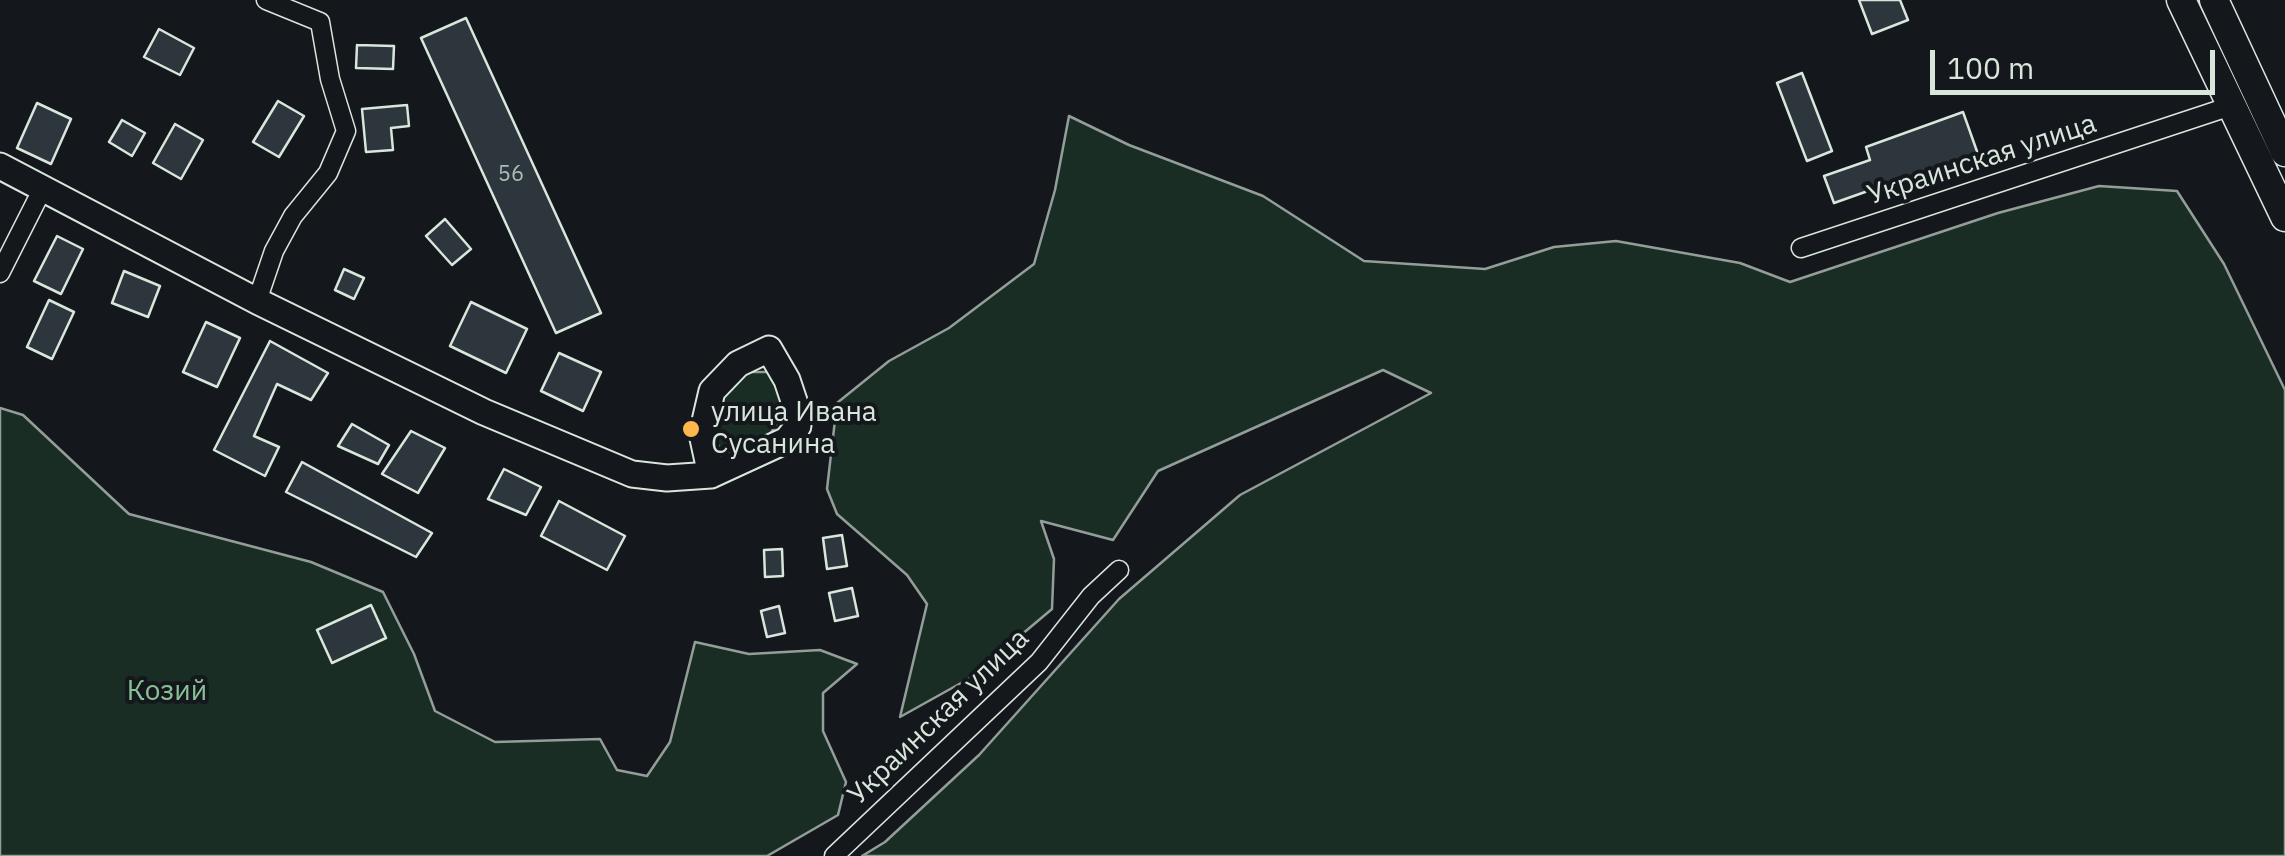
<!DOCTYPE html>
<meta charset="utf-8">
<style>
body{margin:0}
#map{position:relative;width:2285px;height:856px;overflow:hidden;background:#14181c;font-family:"IBM Plex Sans",sans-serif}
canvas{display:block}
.scale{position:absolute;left:1930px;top:50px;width:285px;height:45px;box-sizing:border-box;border:5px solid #d8e6dc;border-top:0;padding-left:12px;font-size:30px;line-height:35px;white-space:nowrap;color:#d8e6dc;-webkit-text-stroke:8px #14181c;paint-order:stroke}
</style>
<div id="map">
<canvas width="2285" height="856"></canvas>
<div class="scale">100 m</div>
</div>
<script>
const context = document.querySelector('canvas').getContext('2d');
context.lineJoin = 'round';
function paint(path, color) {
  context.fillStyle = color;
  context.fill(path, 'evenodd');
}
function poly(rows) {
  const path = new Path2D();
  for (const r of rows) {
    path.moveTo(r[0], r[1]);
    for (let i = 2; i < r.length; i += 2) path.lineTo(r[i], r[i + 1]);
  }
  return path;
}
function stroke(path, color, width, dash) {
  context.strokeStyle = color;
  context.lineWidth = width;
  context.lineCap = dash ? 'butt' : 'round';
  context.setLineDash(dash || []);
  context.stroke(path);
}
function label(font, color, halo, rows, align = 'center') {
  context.font = font + ' "IBM Plex Sans",sans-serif';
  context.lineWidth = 8;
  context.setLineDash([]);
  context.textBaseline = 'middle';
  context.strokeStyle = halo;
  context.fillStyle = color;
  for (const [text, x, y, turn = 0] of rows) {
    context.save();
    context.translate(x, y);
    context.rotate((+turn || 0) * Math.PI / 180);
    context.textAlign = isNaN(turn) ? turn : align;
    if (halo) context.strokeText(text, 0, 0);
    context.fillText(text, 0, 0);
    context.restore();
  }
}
const green = poly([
 [1069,116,1129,145,1263,196,1364,261,1485,269,1554,247,1616,241,1740,263,1790,282,1998,213,2099,186,2177,191,2224,264,2285,390,2285,856,862,856,885,842,979,755,1119,599,1240,495,1431,393,1383,370,1158,471,1113,540,1041,521,1054,559,1052,609,970,678,900,717,927,604,907,575,837,514,827,489,837,403,889,361,949,328,1034,264,1055,190,1069,116],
 [745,372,771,372,784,393,784,411,768,438,727,457,717,458,712,425,717,407,727,389,745,372],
 [0,408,23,415,129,514,311,562,383,592,414,654,435,711,495,742,600,739,617,770,647,776,670,742,695,642,749,654,820,650,857,664,823,693,823,731,846,782,838,815,767,856,0,856,0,408]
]);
paint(green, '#1a2d24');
stroke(green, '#939e99', 2.5);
const building = poly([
 [1859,0,1900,0,1908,20,1872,34,1859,0],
 [466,18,601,313,556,333,421,38,466,18],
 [159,29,194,48,180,75,144,57,159,29],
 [357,45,394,46,393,69,356,68,357,45],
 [1802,73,1832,151,1807,161,1777,83,1802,73],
 [278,101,304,116,279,157,253,142,278,101],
 [37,103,71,119,51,164,17,148,37,103],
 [407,105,409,126,391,128,393,150,366,152,362,109,407,105],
 [1963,112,1979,157,1884,191,1882,186,1834,203,1824,176,1870,160,1866,147,1963,112],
 [122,120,145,133,132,156,109,142,122,120],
 [175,124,203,140,181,179,153,163,175,124],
 [445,219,471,249,452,265,426,236,445,219],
 [57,236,83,249,61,294,34,281,57,236],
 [344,269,364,278,354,299,335,290,344,269],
 [124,271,160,286,148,317,112,303,124,271],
 [49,300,74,312,52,359,27,347,49,300],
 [471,302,527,329,506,373,450,346,471,302],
 [206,322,240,338,217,387,183,372,206,322],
 [270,341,328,373,311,400,277,384,254,436,279,447,265,476,214,450,270,341],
 [559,353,601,372,583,411,541,391,559,353],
 [352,424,389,445,378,464,338,446,352,424],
 [411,431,445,448,418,493,382,474,411,431],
 [302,462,432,533,416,557,286,492,302,462],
 [504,469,541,487,526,515,488,499,504,469],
 [559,501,625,536,607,570,541,536,559,501],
 [842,535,847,566,827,569,823,538,842,535],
 [782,549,783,576,765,577,764,550,782,549],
 [852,588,858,616,835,621,829,593,852,588],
 [371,605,386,638,332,663,317,630,371,605],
 [779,606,785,633,767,637,761,611,779,606]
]);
paint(building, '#2c363c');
stroke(building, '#d8e6dc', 2.5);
const street = poly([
 [1801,248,2231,106],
 [0,273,43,188],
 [257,301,274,251,293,216,328,173,346,131,330,79,320,22,266,0],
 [834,856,1039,662,1091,596,1119,570]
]);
const secondary = poly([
 [0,166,257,301,484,412,632,474,667,478,711,475,787,440,798,426,797,410,787,380,769,349,738,364,712,391,702,434,711,475]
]);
const primary = poly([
 [2181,0,2285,217],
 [2214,0,2285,152]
]);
stroke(street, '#d8e6dc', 21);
stroke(secondary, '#d8e6dc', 29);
stroke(primary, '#d8e6dc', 31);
stroke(street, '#14181c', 18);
stroke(secondary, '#14181c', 25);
stroke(primary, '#14181c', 28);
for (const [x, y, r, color] of [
 [691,429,10,"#ffb74d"]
]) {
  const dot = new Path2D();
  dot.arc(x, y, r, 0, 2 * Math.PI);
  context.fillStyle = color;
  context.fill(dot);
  stroke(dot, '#14181c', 4);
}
label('22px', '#adbab4', null, [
 ["56",511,175]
]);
label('28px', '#d8e6dc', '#14181c', [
 ["Украинская улица",1982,160,-18],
 ["Украинская улица",939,717,-44]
]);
label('28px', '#d8e6dc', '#14181c', [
 ["улица Ивана",711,413],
 ["Сусанина",711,445]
], 'left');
label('28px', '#8ac095', '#14181c', [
 ["Козий",167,692]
]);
</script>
